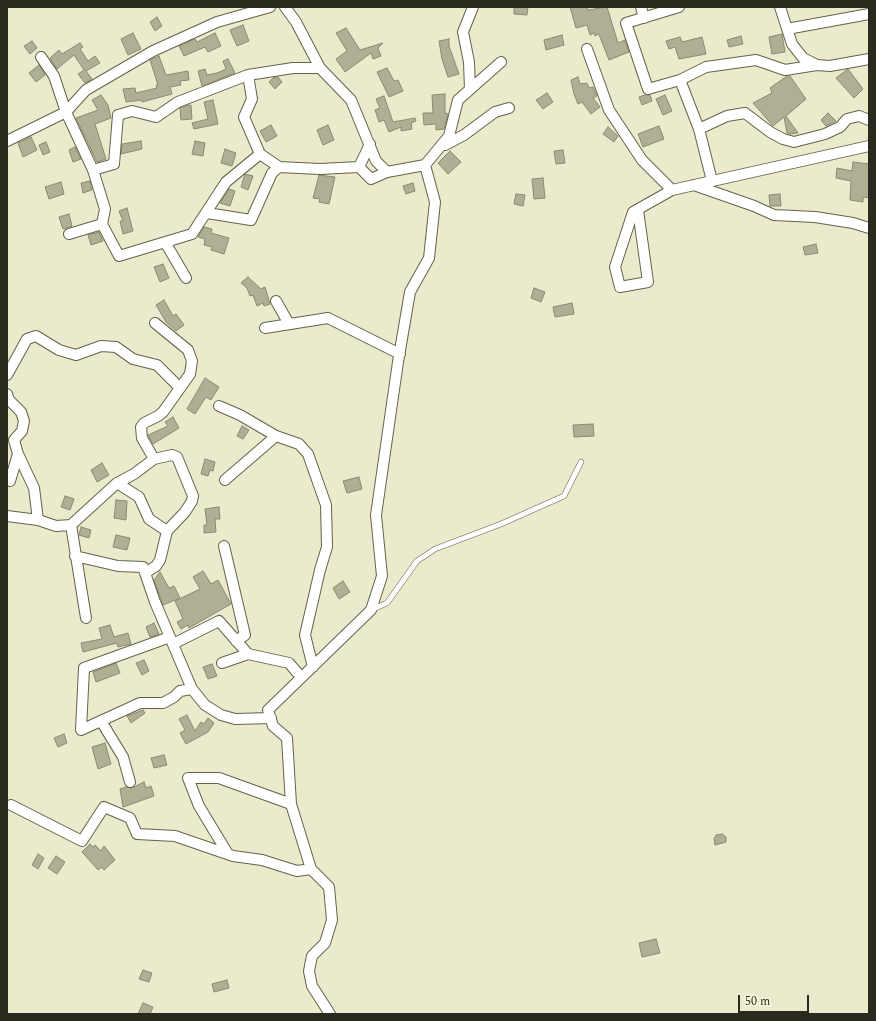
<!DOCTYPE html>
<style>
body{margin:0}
#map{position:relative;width:876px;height:1021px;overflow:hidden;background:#eceacd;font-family:Spectral,serif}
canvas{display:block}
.frame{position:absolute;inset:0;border:8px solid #2b2a1f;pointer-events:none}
.scale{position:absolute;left:738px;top:995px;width:71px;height:18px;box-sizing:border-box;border:2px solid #2b2a1f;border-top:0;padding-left:5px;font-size:12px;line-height:14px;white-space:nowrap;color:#2b2a1f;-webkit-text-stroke:3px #f9f7da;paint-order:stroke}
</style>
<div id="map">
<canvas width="876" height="1021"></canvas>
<div class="frame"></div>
<div class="scale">50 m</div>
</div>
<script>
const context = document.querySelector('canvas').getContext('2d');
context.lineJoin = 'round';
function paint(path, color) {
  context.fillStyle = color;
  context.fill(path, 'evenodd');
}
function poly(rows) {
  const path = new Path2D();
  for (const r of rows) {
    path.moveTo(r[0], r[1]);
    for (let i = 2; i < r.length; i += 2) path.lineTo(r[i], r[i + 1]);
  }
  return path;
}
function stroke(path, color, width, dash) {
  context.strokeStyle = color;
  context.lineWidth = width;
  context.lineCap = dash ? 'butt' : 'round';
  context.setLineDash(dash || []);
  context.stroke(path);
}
const building = poly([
 [514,7,528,7,527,15,514,14,514,7],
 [570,7,587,7,588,10,607,7,618,43,625,40,629,52,609,60,600,37,598,34,595,36,594,33,590,35,587,25,576,28,570,7],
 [157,17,162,26,155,31,150,22,157,17],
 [243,25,249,41,237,46,230,30,243,25],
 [346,28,360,50,383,43,378,48,381,56,373,59,371,53,345,72,336,59,347,51,336,33,346,28],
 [133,33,141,49,128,55,121,39,133,33],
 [215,33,221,46,208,52,205,47,184,56,179,46,195,39,197,42,215,33],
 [782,34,785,52,772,54,769,37,782,34],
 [562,35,564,45,546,50,544,40,562,35],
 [741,36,743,44,729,47,727,40,741,36],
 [680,37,682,42,702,37,706,54,679,59,675,47,669,49,666,41,680,37],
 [449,39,449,46,459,74,448,77,442,59,439,41,449,39],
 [32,41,37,48,30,54,24,46,32,41],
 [80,43,83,47,80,49,88,61,95,56,100,63,86,71,92,79,85,83,78,74,84,70,74,55,57,69,50,58,59,50,62,54,80,43],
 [159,56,166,75,188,71,189,80,180,81,181,85,170,87,172,94,142,102,142,100,126,102,123,89,135,88,136,93,157,88,156,85,158,85,150,60,159,56],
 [228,59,235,73,202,86,198,71,205,69,207,75,217,73,226,69,223,61,228,59],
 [39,65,45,75,36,82,29,73,39,65],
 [387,68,394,81,398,80,403,91,389,97,377,72,387,68],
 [848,69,863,89,854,98,836,78,848,69],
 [787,76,790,76,806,99,786,116,798,133,790,134,787,133,784,117,773,126,753,103,772,93,770,88,787,76],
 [278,77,282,82,275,89,269,82,273,78,278,77],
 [578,77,580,84,587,83,589,88,593,87,597,96,593,98,600,107,591,114,582,102,578,104,574,94,571,80,578,77],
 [547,93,553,102,543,109,536,100,547,93],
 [445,94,445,113,448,114,444,129,436,130,436,124,424,125,423,113,433,113,432,95,445,94],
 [101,95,108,105,111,118,95,124,106,159,97,162,76,118,98,110,92,100,101,95],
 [645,95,650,95,652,101,642,105,639,97,645,95],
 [665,95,672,111,663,115,656,99,665,95],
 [384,96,393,122,415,118,416,121,411,123,412,129,401,131,401,127,389,132,384,120,379,122,375,110,380,108,376,99,384,96],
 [213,100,218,124,194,129,192,123,208,119,204,102,213,100],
 [188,105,191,105,192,119,181,120,180,108,188,105],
 [828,113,836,121,826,126,821,120,828,113],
 [271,125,277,136,266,142,260,131,271,125],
 [328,125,334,140,323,145,317,130,328,125],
 [659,126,664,139,643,147,638,134,659,126],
 [608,127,618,136,614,142,603,134,608,127],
 [31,137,37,150,23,157,18,143,31,137],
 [141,141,142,149,121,154,122,144,141,141],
 [195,141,205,143,203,156,192,154,195,141],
 [46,142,50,152,43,155,39,145,46,142],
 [75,147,81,159,73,162,69,150,75,147],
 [225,149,236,153,232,166,221,163,225,149],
 [563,150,565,163,556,164,554,151,563,150],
 [450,151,461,162,448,174,438,163,450,151],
 [853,162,869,164,869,198,863,197,863,202,850,200,851,181,836,178,837,168,852,171,853,162],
 [245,174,253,176,248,190,241,187,245,174],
 [319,175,335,177,329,204,319,202,320,199,313,198,319,175],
 [543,178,545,198,534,199,532,179,543,178],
 [90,181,92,190,83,193,81,183,90,181],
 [61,182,64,194,49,199,45,187,61,182],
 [413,183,415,191,406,194,403,186,413,183],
 [229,189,235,191,230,206,220,203,229,189],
 [516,194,525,195,523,206,514,204,516,194],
 [780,194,781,206,770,206,769,195,780,194],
 [127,208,133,231,123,234,120,221,123,221,119,211,127,208],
 [69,214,72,226,63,229,59,217,69,214],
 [204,227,212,229,211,233,229,238,224,254,211,250,212,247,204,245,205,239,198,237,204,227],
 [99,232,103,241,91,245,88,235,99,232],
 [816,244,818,253,805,255,803,247,816,244],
 [163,264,169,278,160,282,154,267,163,264],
 [248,277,261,289,265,287,270,304,264,306,263,303,257,306,253,295,250,296,247,288,241,283,248,277],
 [534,288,545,292,541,302,531,298,534,288],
 [164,300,173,316,176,314,184,325,176,331,166,322,156,305,164,300],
 [572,303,574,314,555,317,553,307,572,303],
 [205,378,219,387,211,400,206,397,195,414,187,409,205,378],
 [173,417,179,428,153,444,148,435,168,426,165,422,173,417],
 [593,424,594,436,574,437,573,425,593,424],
 [242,426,249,430,243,439,237,436,242,426],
 [205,459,215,462,213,471,210,470,208,476,201,474,205,459],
 [102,463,109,475,97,482,91,470,102,463],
 [359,477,362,489,347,493,343,481,359,477],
 [65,496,74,499,70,510,61,507,65,496],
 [116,500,127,501,126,520,114,518,116,500],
 [219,507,220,519,215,519,216,532,204,533,204,525,207,525,205,509,219,507],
 [81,527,91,530,89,538,79,535,81,527],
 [116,535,130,538,127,550,113,547,116,535],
 [203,571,211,584,218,580,231,604,189,628,188,625,181,629,177,622,183,619,175,601,200,589,193,577,203,571],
 [160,572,169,588,174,586,180,598,163,605,154,580,160,572],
 [343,581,350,592,339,599,333,588,343,581],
 [154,623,159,634,150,637,146,627,154,623],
 [110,625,114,637,128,633,131,644,118,647,117,643,83,652,81,643,102,639,99,628,110,625],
 [144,660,149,671,142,675,136,663,144,660],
 [116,663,120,673,96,682,93,672,116,663],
 [212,664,217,676,208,679,203,667,212,664],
 [143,710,145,713,131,723,127,716,143,710],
 [187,715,195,731,201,722,204,724,208,718,214,723,208,732,186,744,180,733,185,730,179,719,187,715],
 [64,734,67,743,58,747,54,738,64,734],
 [105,743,111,764,98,769,92,747,105,743],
 [164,755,167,765,154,768,151,758,164,755],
 [144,782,146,788,151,786,154,796,123,807,120,789,126,787,132,788,144,782],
 [722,834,726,837,726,842,715,845,714,839,716,835,722,834],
 [90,844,93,847,95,845,101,851,104,846,115,860,104,870,102,867,98,870,82,852,90,844],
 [38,854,44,858,38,869,32,865,38,854],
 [56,856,65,862,57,874,48,868,56,856],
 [656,939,660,953,642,957,639,943,656,939],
 [143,970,152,973,149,982,139,979,143,970],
 [227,980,229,988,214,992,212,984,227,980],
 [143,1003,153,1007,150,1014,138,1014,143,1003]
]);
paint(building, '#b0ae93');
stroke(building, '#8b896f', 1);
const lane = poly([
 [371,610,387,603,417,561,435,549,501,524,564,496,581,462]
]);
const street = poly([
 [285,7,296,22,320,68,351,100,376,161,387,172,425,165,435,202,429,258,410,292,398,362,376,515,382,576,371,610,268,710,273,726,287,738,291,804,311,869,329,887,332,920,325,943,312,956,309,971,312,986,330,1014],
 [641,7,644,18],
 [679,7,626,23,648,89,680,80,706,67,756,60,785,70,817,65],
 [780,7,792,44,803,58,817,65,830,66,869,59],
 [787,29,869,14],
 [587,49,609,110,642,160,672,190],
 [41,57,54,76,66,112,93,170,105,209,102,224,119,256,192,234,226,182,260,154],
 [248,75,252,99,244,117,260,154,279,167],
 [680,80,699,129,712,181],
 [470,89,469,62,463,32,473,7],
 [699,129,727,116,745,113,770,132,783,139,794,142,825,134,840,127,847,119,859,116,869,120],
 [7,141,66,112,86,90,153,51,217,22,270,7],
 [445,145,464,135,495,112,509,108],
 [425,165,449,136,458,100,501,62],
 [359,167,370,144],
 [93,170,114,164,118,115,132,111,156,117,178,102,248,75,293,68,320,68],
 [694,185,754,206,774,215,815,217,853,223,869,228],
 [638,210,648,282,620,287,615,267,633,212,672,190,869,146],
 [207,213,251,220,272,173,279,167,320,169,359,167,371,179,387,172],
 [69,234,102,224],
 [165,242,186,278],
 [276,301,289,324],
 [265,328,328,318,400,354],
 [7,375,27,339,36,336,59,350,76,355,101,346,116,347,133,359,157,365,180,388],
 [7,394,9,400,21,412,24,421,22,431,14,440,18,454,34,488,38,520,56,526,71,525,117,483,134,474,154,459,172,455,177,457,193,496,192,501,185,512,167,531,160,560,156,566,145,573],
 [219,406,240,415,276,436,299,444,308,454,326,505,327,547,320,570,305,635,313,667],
 [154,459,142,438,141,427,144,423,158,416,163,412,190,374,192,361,188,350,155,323],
 [225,480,276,436],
 [10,481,18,454],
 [117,483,139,497,149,519,167,531],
 [7,516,38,520],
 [71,525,86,618],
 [224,546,245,635,236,641],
 [75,556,118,566,143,567,155,602,192,689,205,705,221,715,235,719,271,718],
 [170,637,84,668,81,730,140,703,163,703,174,697,180,691,192,689],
 [173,644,219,621,248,654,289,663,301,677],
 [222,663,248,654],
 [101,721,123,757,130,782],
 [11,805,82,841,104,807,130,818,137,834,175,836,233,856,262,860,297,871,311,869],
 [228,854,199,806,188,778,219,778,291,804]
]);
stroke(lane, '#646249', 6);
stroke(street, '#646249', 12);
stroke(lane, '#fff', 5);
stroke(street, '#fff', 10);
</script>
